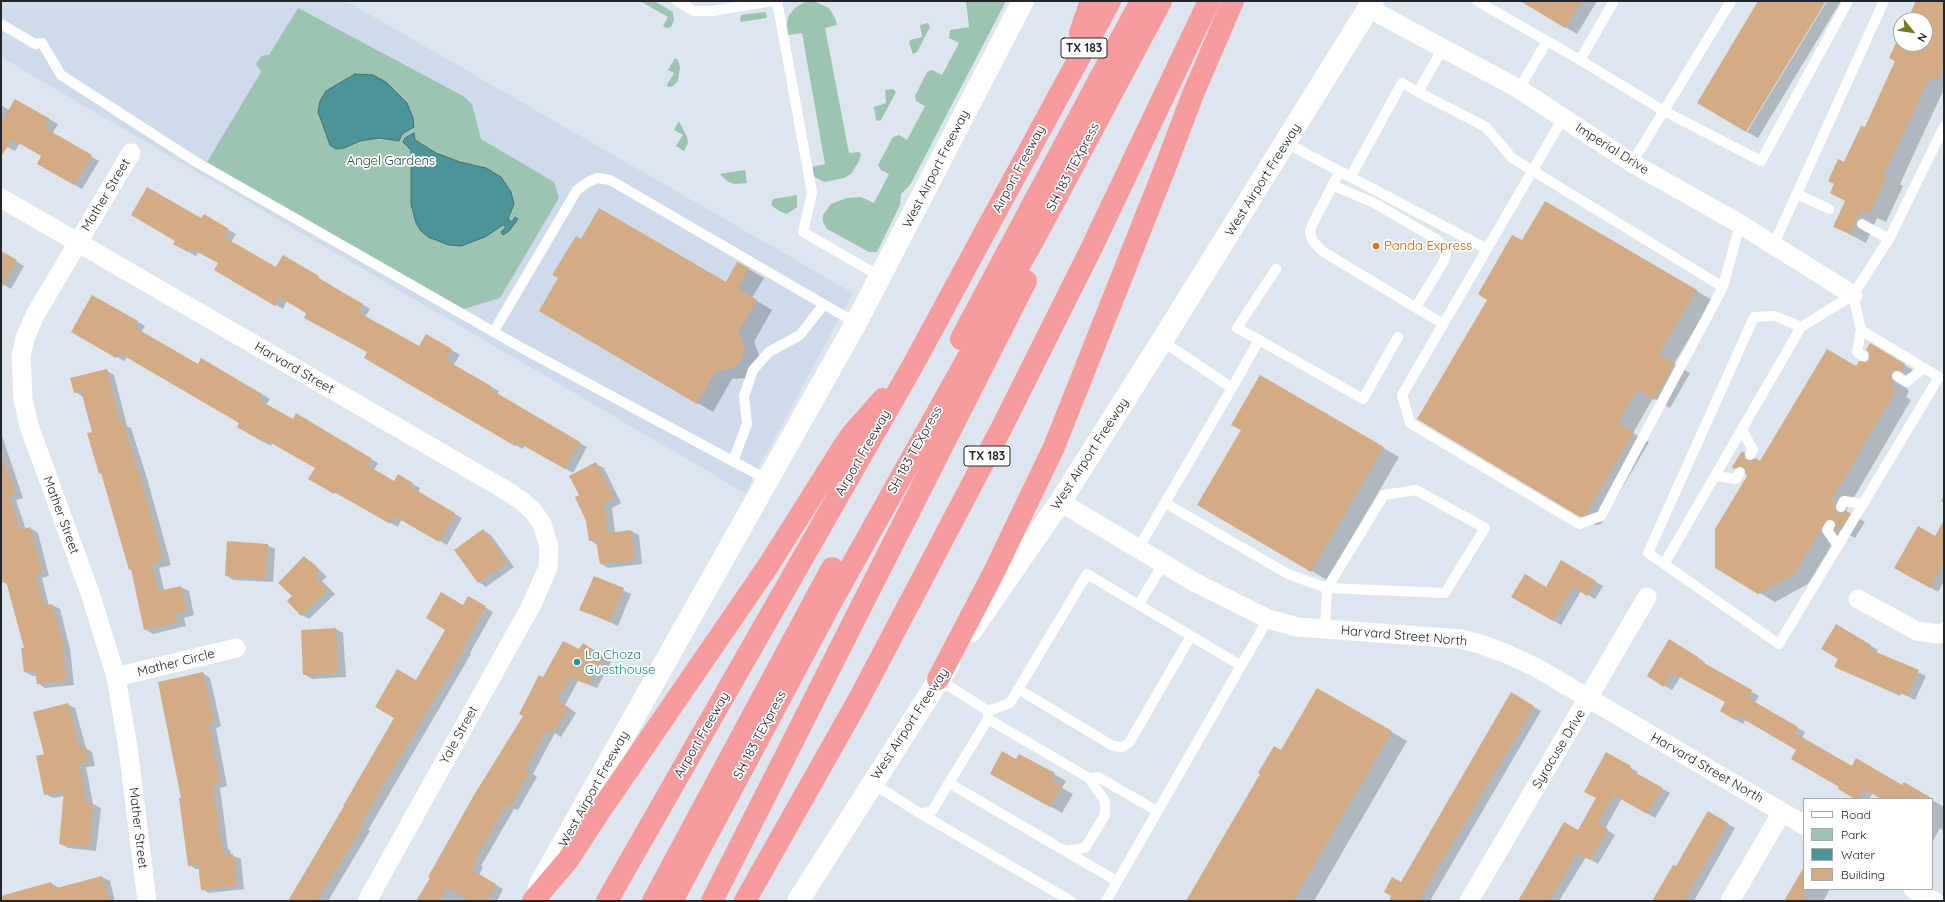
<!DOCTYPE html>
<style>
body{margin:0}
#map{position:relative;width:1945px;height:902px;overflow:hidden;background:#dde6ef;font-family:Quicksand,sans-serif}
canvas{display:block}
.frame{position:absolute;inset:0;border:2px solid #222529;pointer-events:none}
.legend{position:absolute;left:1803px;top:798px;width:130px;height:92px;box-sizing:border-box;background:#fff;border:1px solid #a7a8a9;margin:0;padding:5px 7px;list-style:none;font-size:12px;color:#222529}
.legend li{display:flex;align-items:center;gap:8px;height:20px}
.legend b{width:20px;border:1px solid #a7a8a9}
.north{position:absolute;left:1893px;top:12px;width:40px;height:40px;box-sizing:border-box;background:#fff;border:1px solid #a7a8a9;border-radius:50%;rotate:120deg;font-size:11px;font-weight:700;line-height:16px;text-align:center;color:#222529}
.north::after{content:'';display:block;margin:auto;width:14px;height:18px;background:#77771d;clip-path:polygon(50% 0,100% 100%,50% 72%,0 100%)}
</style>
<div id="map">
<canvas width="1945" height="902"></canvas>
<div class="frame"></div>
<ul class="legend">
<li><b style="height:5px;background:#fff"></b>Road</li>
<li><b style="height:11px;background:#9dc4b1"></b>Park</li>
<li><b style="height:11px;background:#4c9497"></b>Water</li>
<li><b style="height:11px;background:#d3ac83"></b>Building</li>
</ul>
<div class="north">N</div>
</div>
<script>
const context = document.querySelector('canvas').getContext('2d');
context.lineJoin = 'round';
function paint(path, color) {
  context.fillStyle = color;
  context.fill(path, 'evenodd');
}
function poly(rows) {
  const path = new Path2D();
  for (const r of rows) {
    path.moveTo(r[0], r[1]);
    for (let i = 2; i < r.length; i += 2) path.lineTo(r[i], r[i + 1]);
  }
  return path;
}
function stroke(path, color, width, dash) {
  context.strokeStyle = color;
  context.lineWidth = width;
  context.lineCap = dash ? 'butt' : 'round';
  context.setLineDash(dash || []);
  context.stroke(path);
}
function label(font, color, halo, rows, align = 'center') {
  context.font = font + ' Quicksand,sans-serif';
  context.lineWidth = 3.5;
  context.setLineDash([]);
  context.textBaseline = 'middle';
  context.strokeStyle = halo;
  context.fillStyle = color;
  for (const [text, x, y, turn = 0] of rows) {
    context.save();
    context.translate(x, y);
    context.rotate((+turn || 0) * Math.PI / 180);
    context.textAlign = isNaN(turn) ? turn : align;
    if (halo) context.strokeText(text, 0, 0);
    context.fillText(text, 0, 0);
    context.restore();
  }
}
paint(poly([
 [1,1,346,1,853,293,745,493,1,57]
]), '#cddbea');
paint(poly([
 [640,1,654,1,673,12,674,20,671,27,666,28,663,26,668,17],
 [814,1,829,8,835,18,837,25,825,28,849,153,859,152,861,154,859,161,851,174,844,178,824,182,815,177,811,172,812,167,825,164,802,33,788,35,785,32,789,15,796,7,805,2],
 [966,1,1006,1,910,185,901,194,900,205,877,252,869,252,827,229,823,222,823,215,831,204,847,198,861,197,874,203,889,174,881,170,878,165,893,137,899,135,907,140,925,106,916,101,915,96,927,72,932,70,942,75,959,43,949,38,950,30,969,27],
 [298,8,463,96,472,104,481,139,554,182,559,198,500,298,464,309,207,162,261,72,256,64,261,56,269,55],
 [765,12,767,16,766,18,741,22,740,20,741,15],
 [928,23,930,27,917,52,913,54,909,43,910,40,922,37,920,25],
 [675,58,678,60,680,67,678,81,673,86,668,87,667,85,674,73,668,70],
 [893,89,896,92,881,120,878,121,876,120,874,107,886,103,885,90],
 [679,121,687,137,688,143,684,151,676,146,683,135,674,130],
 [745,170,747,183,734,184,727,181,720,174],
 [797,195,797,207,787,214,781,212,771,205,773,199]
]), '#9dc4b1');
const water = poly([
 [355,74,373,75,386,82,407,103,413,118,414,127,402,134,399,141,379,138,360,141,344,148,336,149,330,145,318,112,320,101,326,91,355,74],
 [414,133,415,140,436,153,460,162,486,168,501,177,511,192,514,204,508,219,512,222,515,217,518,219,509,231,503,235,501,232,506,227,503,225,485,237,461,246,449,245,428,237,421,231,416,223,411,204,411,150,403,142,405,138,414,133]
]);
paint(water, '#4c9497');
stroke(water, '#3f7376', 1);
paint(poly([
 [1521,1,1597,1,1577,34],
 [1827,1,1841,1,1758,138,1747,132],
 [1923,1,1944,1,1944,89,1900,184,1903,186,1886,222,1877,218,1866,243,1834,226,1846,202,1845,163,1865,129,1896,61,1901,35,1901,44,1925,44,1925,20,1914,20],
 [15,100,58,124,52,134,99,161,82,189,38,164,43,156,20,143,15,151,1,144,1,105,9,110],
 [1545,202,1712,300,1674,364,1690,373,1670,408,1653,398,1633,433,1649,442,1601,524,1596,525,1580,516,1522,242],
 [204,215,236,234,231,242,276,268,283,256,370,309,365,317,419,348,426,335,460,355,453,365,499,391,497,394,587,447,573,473,525,445,523,449,515,445,287,301,283,309,216,270,219,263,199,251,196,256,174,244,201,220],
 [581,240,726,283,738,263,764,278,752,298,772,310,754,342,760,357,748,378,732,379,713,412,540,311],
 [1,252,24,266,11,289,1,283],
 [93,296,145,326,141,332,198,365,209,364,270,399,266,405,294,420,335,437,378,463,374,470,394,482,398,476,420,488,418,493,462,518,447,545,402,519,398,527,317,483,316,467,273,442,271,446,238,427,241,423,127,357,124,361,73,331],
 [1886,354,1920,374,1907,382,1906,388,1909,391,1906,397,1911,400,1846,511,1865,522,1855,538,1841,530,1808,584,1775,602,1716,567,1748,476,1734,467,1743,452,1761,462,1856,367],
 [106,370,114,375,127,426,131,428,147,478,171,565,159,568,164,590,181,587,189,591,194,615,184,618,186,626,153,634,145,629,132,571,130,569,103,475,100,473,93,432,83,397,75,392],
 [1261,376,1399,457,1327,580,1199,505,1242,430],
 [1,433,23,498,16,500,26,530,30,528,38,533,49,576,42,578,49,606,52,605,60,609,70,649,74,685,45,688,38,683,37,676,33,676,25,672,25,649,8,585,3,582,1,574],
 [596,464,604,468,621,503,612,508,615,533,631,531,639,535,642,564,608,568,600,563,597,545,590,540,587,520,580,495],
 [1944,496,1944,503,1941,501],
 [1944,522,1944,581,1938,592,1896,567,1935,537],
 [483,530,491,535,514,567,486,587,479,582],
 [267,545,275,549,273,582,233,580,226,575],
 [305,558,312,562,327,577,322,581,335,594,309,619,302,615,293,596],
 [1561,562,1603,586,1595,599,1581,591,1561,625,1513,597,1546,588],
 [594,577,631,594,618,626,581,609],
 [468,597,493,612,470,653,471,654,368,830,370,831,328,901,291,901,416,682],
 [1837,625,1878,650,1876,653,1926,676,1915,700,1901,693,1900,696,1835,666,1839,659],
 [336,629,343,633,346,677,312,679,304,674],
 [1669,640,1705,662,1704,664,1759,696,1755,703,1805,732,1802,738,1852,767,1931,799,1883,799,1873,793,1869,799,1857,799,1841,787,1798,749,1746,719,1743,724,1721,711,1726,702,1681,676,1672,690,1648,676],
 [591,648,611,662,597,688,578,681,565,705,576,713,561,737,555,733,533,774,537,777,518,810,514,809,481,866,483,867,479,875,503,889,497,901,417,901,525,716,544,679,580,651],
 [203,673,210,678,221,726,216,728,227,786,220,788,228,849,230,850,231,855,241,859,244,889,209,893,202,889,199,869,196,869,189,865,182,799],
 [1318,689,1407,741,1314,901,1188,901,1262,773,1281,751],
 [1512,694,1541,711,1430,901,1390,901],
 [67,704,75,708,86,748,92,752,95,766,86,767,93,804,101,808,96,851,68,848,60,844,65,796,53,798,45,794,45,755],
 [1607,754,1638,772,1636,774,1670,793,1655,818,1622,798,1605,829,1615,835,1598,864,1586,857,1559,901,1519,901,1578,831,1597,798],
 [1020,755,1066,781,1062,788,1073,794,1062,813,1003,780],
 [1932,800,1944,807,1944,831,1940,828,1933,841],
 [1709,813,1735,828,1694,901,1657,901],
 [1804,869,1804,889,1830,889,1823,901,1785,901],
 [102,877,110,881,115,901,1,901,1,899,51,883,59,888]
]), '#0003');
paint(poly([
 [1520,1,1582,1,1565,28],
 [1758,1,1826,1,1746,132,1697,103],
 [1916,1,1944,1,1944,65,1937,81,1930,77,1884,174,1887,176,1870,214,1861,210,1850,234,1833,227,1845,201,1830,193,1834,184,1828,181,1838,159,1844,162,1861,126,1865,127,1895,61,1889,58,1901,32,1901,44,1925,44,1925,20,1907,20],
 [15,99,50,119,45,128,92,155,74,185,37,164,41,156,12,139,1,157,1,123],
 [147,187,201,218,204,214,229,229,224,237,276,267,283,255,319,276,318,278,363,304,358,312,419,346,426,334,452,349,446,360,491,386,490,389,580,442,565,469,517,442,515,446,364,358,367,352,304,318,306,313,279,297,275,306,214,270,218,263,190,248,188,252,173,244,175,241,131,215],
 [1545,201,1697,290,1659,354,1675,363,1654,400,1637,390,1618,423,1634,432,1585,515,1580,517,1417,419,1487,300,1478,294,1512,235,1522,240],
 [599,208,726,282,737,262,749,268,737,288,757,300,738,332,745,347,742,359,732,369,716,371,697,404,539,311,558,278,552,275,576,236,581,239],
 [1,251,17,260,1,289],
 [92,295,138,321,134,327,198,364,201,358,262,394,259,400,293,419,296,413,371,458,367,465,394,481,398,474,413,483,411,487,455,513,439,542,394,516,390,524,335,492,334,494,308,479,315,468,264,439,263,442,237,427,239,423,119,353,116,358,71,332],
 [1870,343,1905,364,1901,371,1894,370,1891,373,1891,379,1894,382,1891,387,1896,390,1831,501,1835,504,1835,508,1838,513,1842,513,1846,511,1850,513,1839,530,1836,528,1836,525,1834,520,1827,520,1793,575,1758,594,1715,568,1715,529,1747,476,1746,469,1744,467,1740,466,1734,469,1732,467,1742,451,1747,461,1753,461,1756,458,1760,461,1827,349,1856,366,1859,361,1866,362,1869,359,1869,353,1866,350],
 [107,369,120,423,123,422,138,472,139,472,163,560,152,564,158,591,181,586,187,611,176,613,178,622,144,630,131,569,129,570,101,473,99,474,87,433,92,432,81,391,74,393,70,378],
 [1260,375,1384,447,1311,572,1197,505,1241,430,1231,425],
 [3,457,16,494,9,496,20,530,30,527,42,572,35,574,44,606,52,604,63,644,66,681,37,684,35,671,24,672,21,648,24,648,6,581,1,583,1,458],
 [596,462,614,498,604,503,608,533,631,530,635,560,600,564,596,540,589,541,586,521,575,497,579,495,569,476],
 [1944,520,1944,563,1930,588,1894,568,1918,526,1935,536],
 [483,529,507,562,478,583,454,550],
 [227,541,268,544,265,579,225,576],
 [304,556,320,572,315,577,328,589,301,616,287,601,292,596,278,583],
 [1561,560,1596,581,1587,596,1573,587,1553,621,1511,597,1525,574,1546,587],
 [594,576,624,588,610,622,579,610],
 [441,592,463,605,468,596,486,606,463,648,464,649,360,825,363,826,317,901,288,901,344,806,343,806,394,718,375,707,397,669,416,680,445,630,426,618],
 [1836,624,1871,645,1869,649,1919,670,1907,696,1893,690,1892,692,1834,667,1838,659,1821,649],
 [336,628,338,673,303,675,301,630],
 [1669,639,1698,657,1697,659,1752,690,1748,698,1798,727,1795,733,1852,766,1856,758,1902,785,1904,782,1933,799,1881,799,1865,789,1859,799,1855,799,1838,789,1839,787,1791,759,1796,750,1738,716,1735,720,1720,711,1725,702,1672,673,1664,687,1647,676],
 [563,641,579,649,583,643,604,657,589,684,570,678,557,700,569,708,553,733,547,730,525,769,530,771,510,807,506,805,474,861,476,862,472,870,496,884,487,901,471,901,447,888,439,901,416,901,430,878,428,877,474,795,523,716,519,714,539,675,543,677],
 [203,672,214,722,209,723,220,782,213,784,221,844,223,844,224,855,233,854,237,885,201,890,198,864,188,866,179,798,181,798,158,682],
 [1317,688,1392,731,1293,901,1186,901,1260,774,1258,773,1274,746,1281,750],
 [1511,692,1534,706,1510,747,1418,901,1389,901,1391,896,1384,892,1392,877,1401,882],
 [68,703,79,748,85,747,88,762,79,763,86,802,93,803,89,847,59,844,64,791,44,795,36,756,44,754,33,712],
 [1002,751,1016,759,1019,754,1055,773,1051,780,1062,786,1050,807,990,774],
 [1606,752,1631,766,1629,769,1663,788,1647,814,1614,795,1598,823,1608,829,1590,860,1577,853,1550,901,1518,901,1564,822,1578,830,1596,798,1584,792],
 [1708,811,1728,823,1684,901,1652,901,1673,865,1676,866],
 [1804,867,1804,901,1784,901],
 [102,876,109,901,1,901,1,896,51,882,53,889]
]), '#d3ac83');
stroke(poly([
 [677,1,694,11,712,11,772,1],
 [777,1,812,193,803,232,881,277],
 [1477,1,1580,60,1664,111,1761,161,1848,1],
 [1,24,35,44,42,43,61,75,196,162,520,347,768,480],
 [1580,60,1614,1],
 [1519,89,1547,41],
 [1418,92,1486,127,1512,158,1723,287],
 [1286,143,1487,249,1402,395,1410,423,1579,524,1601,516,1723,287,1740,224],
 [1632,163,1731,1],
 [1340,171,1312,225,1310,232,1312,240,1322,251,1443,324],
 [1351,176,1402,83,1418,92,1443,48],
 [1332,185,1374,203,1436,239,1443,246,1446,254,1444,261,1416,307],
 [1797,194,1829,209],
 [1862,224,1889,239],
 [1773,246,1884,1],
 [1487,249,1563,118],
 [1853,295,1861,330,1939,377,1779,644,1664,564,1801,327,1853,295,1889,239,1944,127],
 [1861,330,1857,352,1863,356],
 [494,331,577,190,588,182,598,178,610,180,856,323],
 [1259,340,1363,399,1398,337],
 [1897,376,1906,382,1924,368],
 [1232,388,1259,340,1237,328,1276,269],
 [1742,430,1753,450,1750,455],
 [733,461,747,424,744,396,753,370,769,352,800,335,824,304],
 [1715,476,1736,479,1740,472],
 [1416,490,1485,528,1445,593,1327,588,1384,495,1416,490],
 [1165,503,1288,574,1327,588,1325,629],
 [1841,507,1844,501,1863,504],
 [1830,525,1827,530,1838,546],
 [1138,549,1232,388,1162,341],
 [1664,564,1648,553,1754,317,1775,316,1801,327],
 [1139,604,1163,564],
 [1018,689,1113,746,1122,747,1129,743,1191,636],
 [988,711,1010,703,1087,574,1240,665],
 [1089,778,1098,777,1157,811],
 [872,783,921,814,932,811,988,719,988,711,938,679],
 [949,783,1065,851,1085,848,1105,815,1105,801,1089,778,988,719],
 [921,814,1071,901],
 [1065,851,1117,881],
 [1106,901,1268,619]
]), '#fff', 10);
stroke(poly([
 [1368,8,1519,89,1632,163,1740,224,1853,295],
 [131,153,35,315,25,338,21,356,23,399,29,426,90,593,116,677,128,748,147,901],
 [1,198,502,488,522,501,533,511,542,524,549,547,548,568,531,606,367,901],
 [1060,502,1196,583,1268,619,1297,627,1461,639,1480,644,1507,654,1537,668,1804,825],
 [1858,599,1917,631,1939,634,1944,632],
 [116,677,236,648],
 [1913,889,1934,901],
 [1469,901,1647,597],
 [1730,901,1782,812]
]), '#fff', 19);
stroke(poly([
 [539,886,856,323,1023,1]
]), '#fff', 22);
stroke(poly([
 [971,631,1060,502,1160,344,1373,1],
 [798,901,949,664]
]), '#fff', 22);
stroke(poly([
 [1080,33,1091,1],
 [961,339,1141,1],
 [938,679,995,570,1054,447,1165,168,1193,94,1233,1],
 [533,901,568,860,600,811,768,566,843,447,852,434,883,399],
 [607,901,913,365,1110,1],
 [653,901,832,568],
 [672,901,833,599,1038,232,1161,1],
 [712,901,1026,281],
 [745,901,859,699,1002,427,1091,249,1209,1]
]), '#f79b9c', 22);
for (const [x, y, r, color] of [
 [1376,246,4,"#e8710a"],
 [577,662,4,"#0f9aa8"]
]) {
  const dot = new Path2D();
  dot.arc(x, y, r, 0, 2 * Math.PI);
  context.fillStyle = color;
  context.fill(dot);
  stroke(dot, '#fff', 1.5);
}
for (const [x, y, w] of [
 [1084,48,46],
 [987,456,46]
]) {
  const box = new Path2D();
  box.roundRect(x - w / 2, y - 10, w, 20, 3);
  context.fillStyle = '#fff';
  context.fill(box);
  stroke(box, '#222529', 1);
}
label('bold 12px', '#222529', null, [
 ["TX 183",1084,48],
 ["TX 183",987,456]
]);
label('13px', '#222529', '#fff', [
 ["Imperial Drive",1612,149,32],
 ["SH 183 TEXpress",1073,167,-62],
 ["West Airport Freeway",936,169,-63],
 ["Airport Freeway",1019,169,-62],
 ["West Airport Freeway",1263,180,-58],
 ["Mather Street",106,195,-59],
 ["Harvard Street",294,368,30],
 ["SH 183 TEXpress",915,450,-61],
 ["Airport Freeway",863,453,-60],
 ["West Airport Freeway",1090,454,-57],
 ["Mather Street",61,515,70],
 ["Harvard Street North",1404,636,5],
 ["Mather Circle",176,663,-14],
 ["West Airport Freeway",910,724,-57],
 ["Yale Street",459,735,-61],
 ["Airport Freeway",702,735,-60],
 ["SH 183 TEXpress",760,735,-62],
 ["Syracuse Drive",1559,749,-59],
 ["Harvard Street North",1707,768,30],
 ["West Airport Freeway",594,789,-61],
 ["Mather Street",138,828,83]
]);
label('13px', '#1b4b39', '#fff', [
 ["Angel Gardens",391,161]
]);
label('13px', '#c56008', '#fff', [
 ["Panda Express",1384,246]
], 'left');
label('13px', '#0d838f', '#fff', [
 ["La Choza",585,655],
 ["Guesthouse",585,670]
], 'left');
</script>
